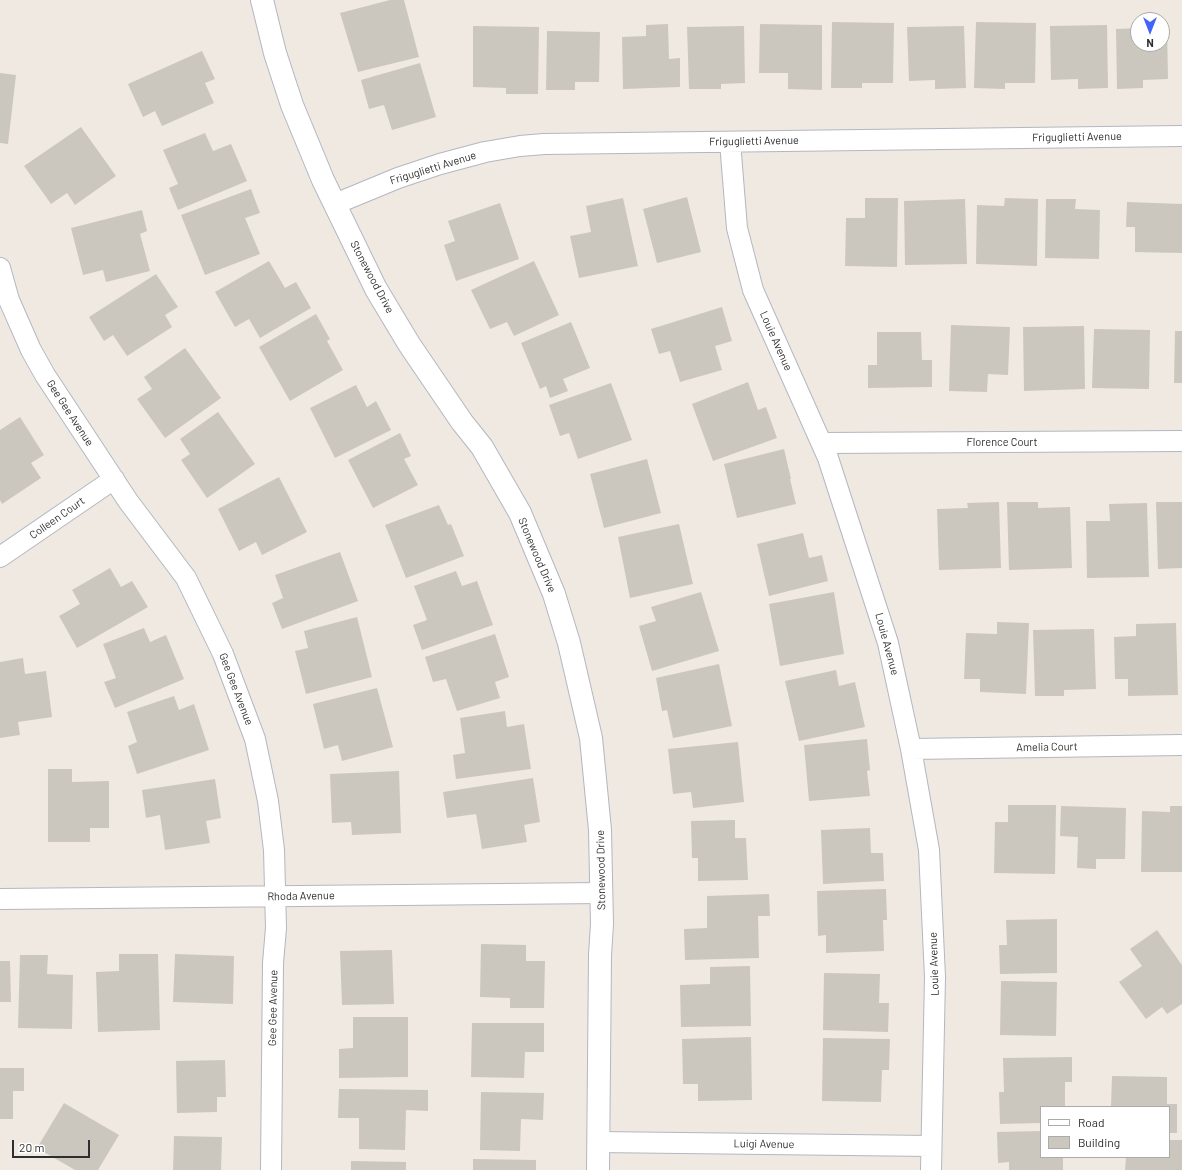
<!DOCTYPE html>
<style>
body{margin:0}
#map{position:relative;width:1182px;height:1170px;overflow:hidden;background:#efe9e1;font-family:Barlow,sans-serif}
canvas{display:block}
.legend{position:absolute;left:1040px;top:1106px;width:130px;height:52px;box-sizing:border-box;background:#fff;border:1px solid #ababab;margin:0;padding:5px 7px;list-style:none;font-size:12px;color:#2e2e2e}
.legend li{display:flex;align-items:center;gap:8px;height:20px}
.legend b{width:20px;border:1px solid #ababab}
.north{position:absolute;left:1130px;top:12px;width:40px;height:40px;box-sizing:border-box;background:#fff;border:1px solid #ababab;border-radius:50%;rotate:180deg;font-size:11px;font-weight:700;line-height:16px;text-align:center;color:#2e2e2e}
.north::after{content:'';display:block;margin:auto;width:14px;height:18px;background:#4264fb;clip-path:polygon(50% 0,100% 100%,50% 72%,0 100%)}
.scale{position:absolute;left:12px;top:1140px;width:78px;height:18px;box-sizing:border-box;border:2px solid #2e2e2e;border-top:0;padding-left:5px;font-size:12px;line-height:14px;white-space:nowrap;color:#2e2e2e;-webkit-text-stroke:3px #fff;paint-order:stroke}
</style>
<div id="map">
<canvas width="1182" height="1170"></canvas>
<ul class="legend">
<li><b style="height:5px;background:#fff"></b>Road</li>
<li><b style="height:11px;background:#cbc7bf"></b>Building</li>
</ul>
<div class="north">N</div>
<div class="scale">20 m</div>
</div>
<script>
const context = document.querySelector('canvas').getContext('2d');
context.lineJoin = 'round';
function paint(path, color) {
  context.fillStyle = color;
  context.fill(path, 'evenodd');
}
function poly(rows) {
  const path = new Path2D();
  for (const r of rows) {
    path.moveTo(r[0], r[1]);
    for (let i = 2; i < r.length; i += 2) path.lineTo(r[i], r[i + 1]);
  }
  return path;
}
function stroke(path, color, width, dash) {
  context.strokeStyle = color;
  context.lineWidth = width;
  context.lineCap = dash ? 'butt' : 'round';
  context.setLineDash(dash || []);
  context.stroke(path);
}
function label(font, color, halo, rows, align = 'center') {
  context.font = font + ' Barlow,sans-serif';
  context.lineWidth = 4;
  context.setLineDash([]);
  context.textBaseline = 'middle';
  context.strokeStyle = halo;
  context.fillStyle = color;
  for (const [text, x, y, turn = 0] of rows) {
    context.save();
    context.translate(x, y);
    context.rotate((+turn || 0) * Math.PI / 180);
    context.textAlign = isNaN(turn) ? turn : align;
    if (halo) context.strokeText(text, 0, 0);
    context.fillText(text, 0, 0);
    context.restore();
  }
}
paint(poly([
 [390,0,404,0,419,57,358,72,340,13],
 [832,22,894,23,893,83,862,83,862,88,831,88],
 [976,22,1036,23,1035,83,1005,83,1005,89,974,88],
 [668,24,669,59,680,58,680,87,623,89,622,37,646,36,646,25],
 [760,24,822,25,822,90,788,89,788,73,759,73],
 [1107,25,1108,88,1078,89,1078,79,1051,80,1050,26],
 [473,26,539,27,538,94,506,94,506,88,473,87],
 [744,26,745,83,721,84,721,89,689,89,687,27],
 [964,26,966,88,935,89,935,80,909,81,907,27],
 [1138,28,1138,44,1162,44,1162,28,1167,28,1168,79,1143,80,1143,88,1117,89,1116,29],
 [547,31,600,32,599,82,575,82,575,90,546,90],
 [202,51,215,79,205,83,214,103,162,126,155,111,143,117,128,84],
 [420,63,436,117,392,130,384,105,369,109,361,80],
 [0,73,16,75,8,144,0,143],
 [81,127,116,176,75,205,67,193,51,204,24,166],
 [205,133,213,151,231,144,247,181,178,210,169,188,178,184,163,150],
 [251,189,260,213,245,218,260,254,205,275,181,215],
 [687,197,701,252,657,263,643,209],
 [623,198,638,266,579,278,570,236,591,232,586,206],
 [865,198,898,198,897,267,845,266,846,218,865,218],
 [1005,198,1038,199,1037,266,976,264,977,205,1004,206],
 [965,199,967,264,905,265,904,201],
 [1046,199,1076,199,1075,209,1100,210,1099,259,1045,258],
 [1127,202,1182,204,1182,253,1135,252,1135,227,1126,227],
 [500,203,519,259,456,281,444,245,455,241,448,221],
 [142,210,147,231,140,234,150,271,106,282,103,270,83,275,71,228],
 [269,261,285,288,296,282,311,308,260,338,249,319,235,327,215,292],
 [534,261,559,315,514,336,507,322,490,329,471,290],
 [156,274,178,307,165,315,172,327,127,356,113,335,104,341,89,317],
 [722,307,732,341,715,346,722,370,680,382,670,351,659,354,651,329],
 [316,314,330,339,327,341,343,370,290,401,259,347],
 [571,322,590,368,563,379,568,391,550,398,546,386,540,389,521,343],
 [951,325,1010,327,1008,375,988,374,987,392,949,391],
 [1084,326,1085,389,1024,391,1023,327],
 [1094,329,1150,330,1149,389,1092,388],
 [1175,331,1182,331,1182,383,1174,383],
 [877,332,921,332,922,360,932,360,932,387,868,388,868,365,877,365],
 [185,348,221,398,165,438,137,399,152,389,144,377],
 [748,382,758,410,766,407,777,438,713,461,692,404],
 [611,383,632,440,578,459,569,433,560,436,549,405],
 [356,385,367,407,376,401,391,430,335,458,310,408],
 [218,412,255,464,207,498,181,460,190,454,180,439],
 [20,417,44,455,31,463,41,478,2,504,0,500,0,430],
 [400,433,411,456,404,459,418,485,373,508,348,460],
 [784,449,791,479,790,479,796,504,737,518,724,464],
 [647,459,661,513,604,528,590,474],
 [279,477,307,532,262,555,256,542,239,551,218,509],
 [999,502,1001,568,939,570,937,509,968,508,967,503],
 [1007,502,1038,502,1038,508,1070,507,1072,568,1009,570],
 [1156,502,1182,502,1182,568,1158,569],
 [1147,503,1149,577,1087,578,1086,521,1110,521,1109,504],
 [439,505,448,525,451,524,464,556,406,578,385,525],
 [679,524,693,584,630,598,618,537],
 [803,533,809,558,822,555,828,581,769,596,757,544],
 [340,552,358,601,282,629,272,603,283,598,275,575],
 [110,568,121,587,132,581,148,607,77,648,59,616,80,604,72,590],
 [456,571,462,586,477,581,493,625,422,650,413,625,427,620,414,586],
 [701,592,719,651,652,671,639,626,656,621,651,607],
 [834,592,844,654,780,666,769,604],
 [357,617,372,677,306,694,295,651,308,648,304,631],
 [997,622,1029,623,1026,694,980,692,980,679,964,679,966,633,997,634],
 [1176,623,1178,695,1128,696,1128,679,1115,679,1114,637,1136,636,1136,624],
 [144,628,150,642,166,635,184,679,115,708,104,682,116,678,103,644],
 [1094,629,1096,689,1064,690,1064,696,1035,696,1033,630],
 [495,634,509,677,495,682,500,698,457,711,446,679,433,682,425,657],
 [23,658,25,674,46,671,52,717,18,722,20,735,0,738,0,662],
 [719,664,732,726,673,738,667,710,662,711,656,678],
 [836,670,839,686,855,682,865,727,799,741,785,681],
 [377,688,393,747,342,761,338,745,324,749,313,704],
 [174,696,179,710,194,704,209,750,137,774,128,746,137,742,127,712],
 [505,711,507,727,524,724,531,769,456,779,453,755,465,753,460,718],
 [867,739,870,770,867,771,870,796,809,801,804,745],
 [738,742,744,802,693,808,691,792,673,794,668,749],
 [48,769,72,769,72,782,109,781,109,828,90,828,90,842,48,842],
 [399,771,401,833,352,835,351,822,332,823,330,774],
 [533,778,540,822,524,825,527,842,482,849,476,814,447,818,443,792],
 [215,779,221,818,206,821,210,843,165,850,160,815,146,818,142,790],
 [1008,805,1056,805,1055,874,994,873,995,822,1008,822],
 [1061,806,1126,808,1125,859,1096,859,1096,869,1077,868,1078,837,1060,836],
 [1170,806,1182,806,1182,872,1141,872,1142,811,1170,812],
 [735,820,735,838,746,838,748,880,698,881,698,858,692,858,691,821],
 [870,828,871,853,883,853,884,881,823,884,821,830],
 [886,889,887,920,883,920,884,951,826,953,826,935,818,936,817,891],
 [769,894,770,916,758,916,759,958,685,960,684,929,707,928,707,896],
 [1057,919,1057,973,1000,974,999,945,1007,945,1006,920],
 [1157,930,1182,965,1182,1004,1167,1014,1162,1007,1146,1019,1119,982,1142,966,1130,949],
 [481,944,526,945,526,961,545,961,544,1008,510,1008,510,998,480,997],
 [392,950,394,1004,342,1005,340,951],
 [119,954,158,954,160,1030,98,1032,96,972,119,971],
 [175,954,234,956,233,1004,173,1002],
 [20,955,48,955,47,974,73,975,72,1029,18,1028],
 [0,961,10,961,11,1002,0,1002],
 [750,966,751,1026,681,1027,680,985,710,984,710,967],
 [824,973,880,974,879,1003,889,1003,888,1032,823,1030],
 [1001,981,1057,982,1056,1036,1000,1035],
 [353,1017,408,1017,408,1077,339,1078,339,1049,353,1048],
 [472,1023,544,1023,544,1052,525,1052,524,1078,471,1077],
 [751,1037,752,1100,698,1101,698,1084,683,1084,682,1039],
 [823,1038,890,1039,889,1070,882,1070,881,1102,822,1101],
 [1072,1057,1072,1082,1065,1082,1065,1107,1041,1107,1041,1123,1000,1124,999,1092,1004,1092,1003,1058],
 [225,1060,226,1097,217,1097,217,1112,177,1113,176,1061],
 [0,1068,24,1068,24,1091,13,1091,13,1119,0,1119],
 [1112,1076,1167,1077,1167,1104,1177,1104,1177,1133,1169,1133,1169,1107,1111,1107],
 [339,1089,428,1090,428,1111,406,1110,405,1150,359,1149,359,1118,338,1118],
 [481,1092,544,1093,543,1120,521,1119,520,1151,480,1150],
 [64,1103,119,1135,98,1170,75,1170,37,1148],
 [1041,1131,1041,1157,1063,1157,1063,1170,1009,1170,1009,1162,998,1163,997,1132],
 [174,1136,222,1137,221,1170,173,1170],
 [1169,1140,1182,1140,1182,1170,1125,1170,1126,1157,1169,1157],
 [473,1159,536,1160,536,1170,473,1170],
 [351,1161,406,1162,406,1170,351,1170]
]), '#cbc7bf');
const minor = poly([
 [730,142,737,228,753,290,828,458,888,643,911,749,929,850,935,977,931,1170],
 [335,204,398,178,440,164,485,152,520,146,544,144,1182,136],
 [0,268,9,300,31,350,45,375,128,501,186,578,223,654,255,739,268,801,274,850,276,928,273,963,271,1170],
 [822,443,1182,441],
 [0,557,114,479],
 [911,749,1182,745],
 [0,899,602,893],
 [598,1142,931,1146]
]);
const tertiary = poly([
 [262,0,275,53,292,105,323,180,376,289,409,344,462,422,482,447,520,513,554,594,569,643,591,738,600,830,602,924,600,955,598,1170]
]);
stroke(minor, '#b4b7c1', 22);
stroke(tertiary, '#b4b7c1', 24);
stroke(minor, '#fff', 20);
stroke(tertiary, '#fff', 22);
label('11px', '#2e2e2e', '#fff', [
 ["Friguglietti Avenue",1077,137,-1],
 ["Friguglietti Avenue",754,141,-1],
 ["Friguglietti Avenue",433,168,-17],
 ["Stonewood Drive",372,277,62],
 ["Louie Avenue",776,341,66],
 ["Gee Gee Avenue",70,413,57],
 ["Florence Court",1002,442],
 ["Colleen Court",57,518,-35],
 ["Stonewood Drive",537,555,67],
 ["Louie Avenue",887,644,75],
 ["Gee Gee Avenue",236,689,69],
 ["Amelia Court",1047,747,-1],
 ["Stonewood Drive",601,870,-91],
 ["Rhoda Avenue",301,896,-1],
 ["Louie Avenue",934,964,-92],
 ["Gee Gee Avenue",273,1008,-89],
 ["Luigi Avenue",764,1144,1]
]);
</script>
